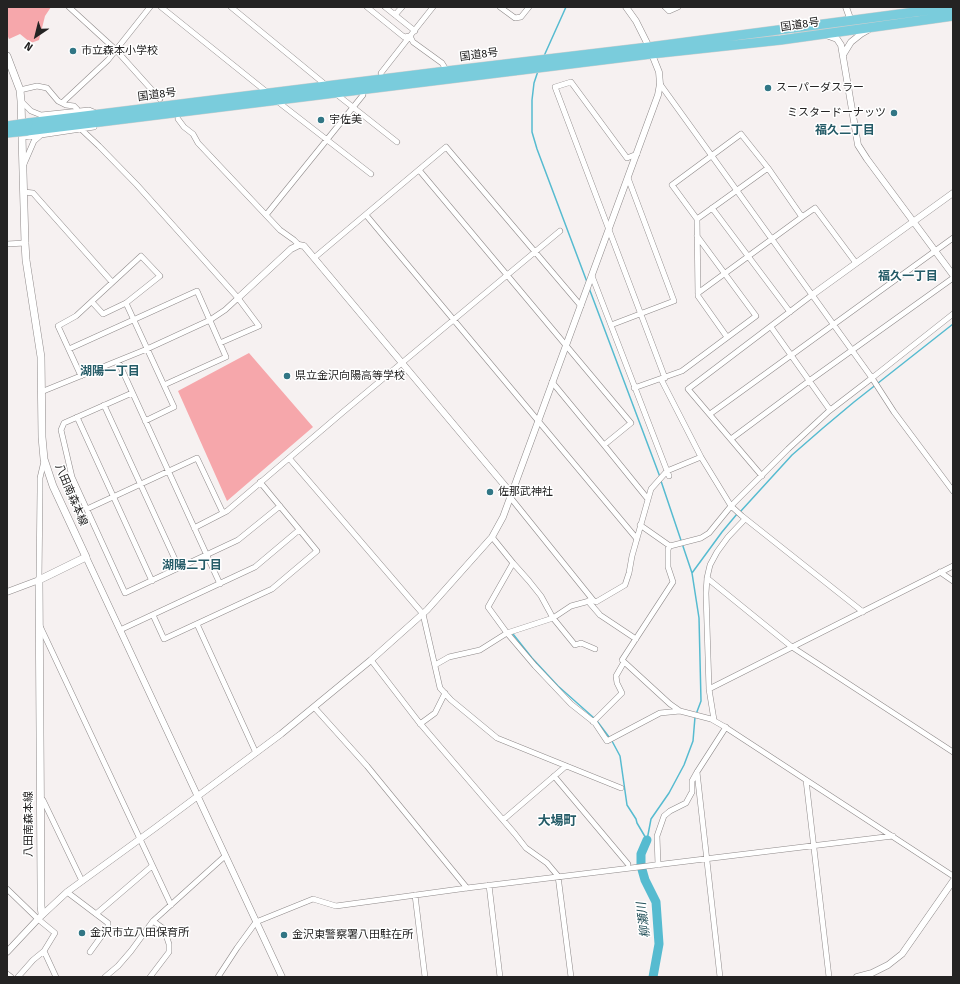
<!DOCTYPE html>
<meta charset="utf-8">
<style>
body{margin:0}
#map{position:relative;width:960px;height:984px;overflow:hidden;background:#f6f1f1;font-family:"Fira Sans",sans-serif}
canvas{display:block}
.frame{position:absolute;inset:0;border:8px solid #242323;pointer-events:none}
.north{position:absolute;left:16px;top:16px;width:40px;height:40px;-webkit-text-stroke:3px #fff;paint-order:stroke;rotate:215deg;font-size:11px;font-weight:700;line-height:16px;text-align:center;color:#242323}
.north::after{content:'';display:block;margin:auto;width:14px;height:18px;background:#242323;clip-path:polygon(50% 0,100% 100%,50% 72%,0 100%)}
</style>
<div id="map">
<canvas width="960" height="984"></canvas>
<div class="frame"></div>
<div class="north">N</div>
</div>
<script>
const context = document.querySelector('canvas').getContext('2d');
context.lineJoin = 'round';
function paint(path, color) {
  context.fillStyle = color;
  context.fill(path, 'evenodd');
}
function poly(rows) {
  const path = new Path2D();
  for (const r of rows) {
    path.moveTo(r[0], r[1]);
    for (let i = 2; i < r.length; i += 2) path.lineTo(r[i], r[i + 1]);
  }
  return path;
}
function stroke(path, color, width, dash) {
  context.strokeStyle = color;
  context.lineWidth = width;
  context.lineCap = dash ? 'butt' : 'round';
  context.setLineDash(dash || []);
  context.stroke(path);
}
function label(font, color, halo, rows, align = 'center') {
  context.font = font + ' "Fira Sans","Noto Sans JP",sans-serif';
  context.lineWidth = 3;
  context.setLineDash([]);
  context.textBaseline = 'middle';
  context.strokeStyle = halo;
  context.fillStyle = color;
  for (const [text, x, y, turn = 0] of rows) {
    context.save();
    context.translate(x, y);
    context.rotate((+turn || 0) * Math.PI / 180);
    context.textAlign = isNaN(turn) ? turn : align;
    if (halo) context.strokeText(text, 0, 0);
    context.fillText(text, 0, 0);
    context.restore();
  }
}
paint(poly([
 [7,7,51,7,45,16,39,40,31,43,20,34,9,39,7,34],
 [249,353,313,427,227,501,178,391]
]), '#f6a7ab');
stroke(poly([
 [544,56,566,7],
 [538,71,534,83,532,100,532,132,537,149,587,282],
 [589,288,660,477],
 [740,512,792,455,823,428,854,402,953,324],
 [692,573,722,532,737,514],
 [513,634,532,658,558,686,594,718],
 [597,721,612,741,620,756,627,805,636,819,637,823,647,840],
 [647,840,651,819,669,793,684,765,693,741,695,717,701,701,699,618,692,573,661,481]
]), '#56bbd0', 1.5);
stroke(poly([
 [647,840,641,854,641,866,645,880,656,902,659,944,653,977]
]), '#56bbd0', 9);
const minor = poly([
 [69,7,116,50,160,99],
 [161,7,268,93],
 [231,7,327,86],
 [367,7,404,37,410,36],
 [385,7,415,31],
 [433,7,410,36,413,42,442,63,447,71],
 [500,7,515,18,521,17,529,7],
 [665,7,669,11,678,7],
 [395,15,402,7],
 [381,73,410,36],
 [660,84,872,378,829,411,788,449,731,506,709,533,701,538,670,546,668,549,668,567,673,582,622,660,670,704,680,711],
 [20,90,37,86,47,88,58,101,62,103],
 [335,93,397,142],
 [21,101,31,111,41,115,89,110,96,113],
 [277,101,371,174],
 [77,109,74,106,66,105,62,103,108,60,150,7],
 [178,119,184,127,193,134,198,143,280,230,294,240,299,245],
 [83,131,99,146,137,185,238,298,259,326,220,343],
 [22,137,41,135],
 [637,154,627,158,571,82,555,87,665,378],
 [24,164,34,141,41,135,94,127],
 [419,170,631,423,604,445,552,382],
 [24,192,33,193,112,282],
 [712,208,790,312],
 [266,215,363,95],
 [366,215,637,539],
 [697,219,672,185,741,134,768,168],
 [7,244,25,243],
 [314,258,446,147,581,306],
 [592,276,669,476],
 [698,293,802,217],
 [126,303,174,407,145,421],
 [953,314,872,378,894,412,953,491],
 [611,325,674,301,628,178],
 [771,327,830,410],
 [727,337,698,296,697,219,768,168,802,217,815,208,856,263],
 [69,349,197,291,226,357,164,385],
 [118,361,220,584],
 [81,376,58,326,76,316,141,256,160,276,126,303,103,314,92,302],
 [661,379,701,457,731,506,742,516,863,612],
 [634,388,682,371,756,316,697,236],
 [41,392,147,349,210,320,225,310,238,298],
 [132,393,64,423,61,430,72,477,125,593,238,540,280,506],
 [104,405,179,568],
 [710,414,953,238],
 [77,417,152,581],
 [731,439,809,381,953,278],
 [604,445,647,498],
 [289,458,423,614,440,688,451,700,497,738,621,788],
 [762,476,688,389,812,295],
 [510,497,593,600],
 [87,509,197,458,223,513],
 [640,525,670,546],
 [194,528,227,511,343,412,560,231],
 [492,537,513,563,488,607,507,633,535,666,571,704,595,723,607,741,660,713,680,711,711,719,725,727,953,876],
 [513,563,529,581,541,596,553,618,575,645,581,643,595,649],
 [940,572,953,581],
 [707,578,792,647,953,752],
 [39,580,40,490,40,478,44,461],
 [588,601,600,615,636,639],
 [153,615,164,639,272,589,317,551,260,482],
 [197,624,256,753],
 [40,626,171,905],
 [120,630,255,567,299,530],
 [371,660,418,721,515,834,526,848,547,863,558,876,571,977],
 [435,665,449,657,480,650,507,633,553,618,571,606,593,600,596,602,625,585,629,573,632,556,651,489,667,471,701,457],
 [709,689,953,566],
 [314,707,367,766,467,888],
 [714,720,709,689,706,593,707,578,710,565,717,552,728,537,745,519],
 [593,722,622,693,617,683,616,676,624,662],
 [420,724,435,713,445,693],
 [697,772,720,977],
 [554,776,628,864],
 [806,780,829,977],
 [40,799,43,800,82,881],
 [503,820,566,766],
 [658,865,657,836,664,816,670,811,686,803,692,792,692,781,697,772,726,727],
 [489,885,500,977],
 [7,889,38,919,55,933,44,951,56,977],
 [67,892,108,923,108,927,90,952],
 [415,895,425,977],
 [96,914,152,866],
 [7,974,11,977],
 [18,977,33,960,44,951],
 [105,977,118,966,131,951,153,921,225,856],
 [150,977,169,952,169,944,164,929,153,921],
 [218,977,237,948,256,922,313,899,336,906,467,888,893,836]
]);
const tertiary = poly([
 [846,7,851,21],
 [826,35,837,39,841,45,858,145,867,159,953,275],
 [843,55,851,42,861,34,868,30],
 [812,295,953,193],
 [238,298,291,249,299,245,304,246,511,493],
 [86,557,282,977],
 [7,592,39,580],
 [7,952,38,919,67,892,155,828,281,734,371,660,427,610,492,537,503,517,658,95,660,84,659,72,649,47,636,21,626,7],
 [857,977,872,973,888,965,902,954,953,881]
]);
const secondary = poly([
 [7,56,20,90,21,101,25,243,26,260,41,357,42,437,44,459,53,486,86,557,39,580,41,886,41,906,42,914]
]);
const trunk = poly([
 [28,123,447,71,649,47,953,7],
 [27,131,651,54,781,40,953,16]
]);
stroke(minor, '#8e8989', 6);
stroke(tertiary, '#8e8989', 7);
stroke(secondary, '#8e8989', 8);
stroke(trunk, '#cfcfcf', 10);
stroke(minor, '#fff', 5);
stroke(tertiary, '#fff', 6);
stroke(secondary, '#fff', 7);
stroke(trunk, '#7accdc', 9);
const trunkBridge = poly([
 [7,126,28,123],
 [7,133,27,131]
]);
stroke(trunkBridge, '#cfcfcf', 10, []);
stroke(trunkBridge, '#7accdc', 9);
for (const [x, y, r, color] of [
 [73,51,4,"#317685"],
 [768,88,4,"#317685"],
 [894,113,4,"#317685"],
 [321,120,4,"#317685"],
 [287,376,4,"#317685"],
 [490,492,4,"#317685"],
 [82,933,4,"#317685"],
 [284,935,4,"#317685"]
]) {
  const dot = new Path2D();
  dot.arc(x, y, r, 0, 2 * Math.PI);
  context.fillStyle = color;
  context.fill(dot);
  stroke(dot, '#fff', 1.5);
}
label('11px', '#242323', '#fff', [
 ["国道8号",800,25,-8],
 ["国道8号",479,55,-7],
 ["国道8号",157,95,-7],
 ["八田南森本線",71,495,67],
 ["八田南森本線",29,824,-90]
]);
label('11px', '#242323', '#fff', [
 ["市立森本小学校",81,51],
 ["スーパーダスラー",776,88],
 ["ミスタードーナッツ",886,113,"right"],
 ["宇佐美",329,120],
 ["県立金沢向陽高等学校",295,376],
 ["佐那武神社",498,492],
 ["金沢市立八田保育所",90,933],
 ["金沢東警察署八田駐在所",292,935]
], 'left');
label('bold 12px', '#245b67', '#fff', [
 ["福久二丁目",845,131],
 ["福久一丁目",908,277],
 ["湖陽一丁目",110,372],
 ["湖陽二丁目",192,566]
]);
label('italic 12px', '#214e57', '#fff', [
 ["柳瀬川",644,920,-97]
]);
label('bold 13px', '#245b67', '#fff', [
 ["大場町",557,821]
]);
</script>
